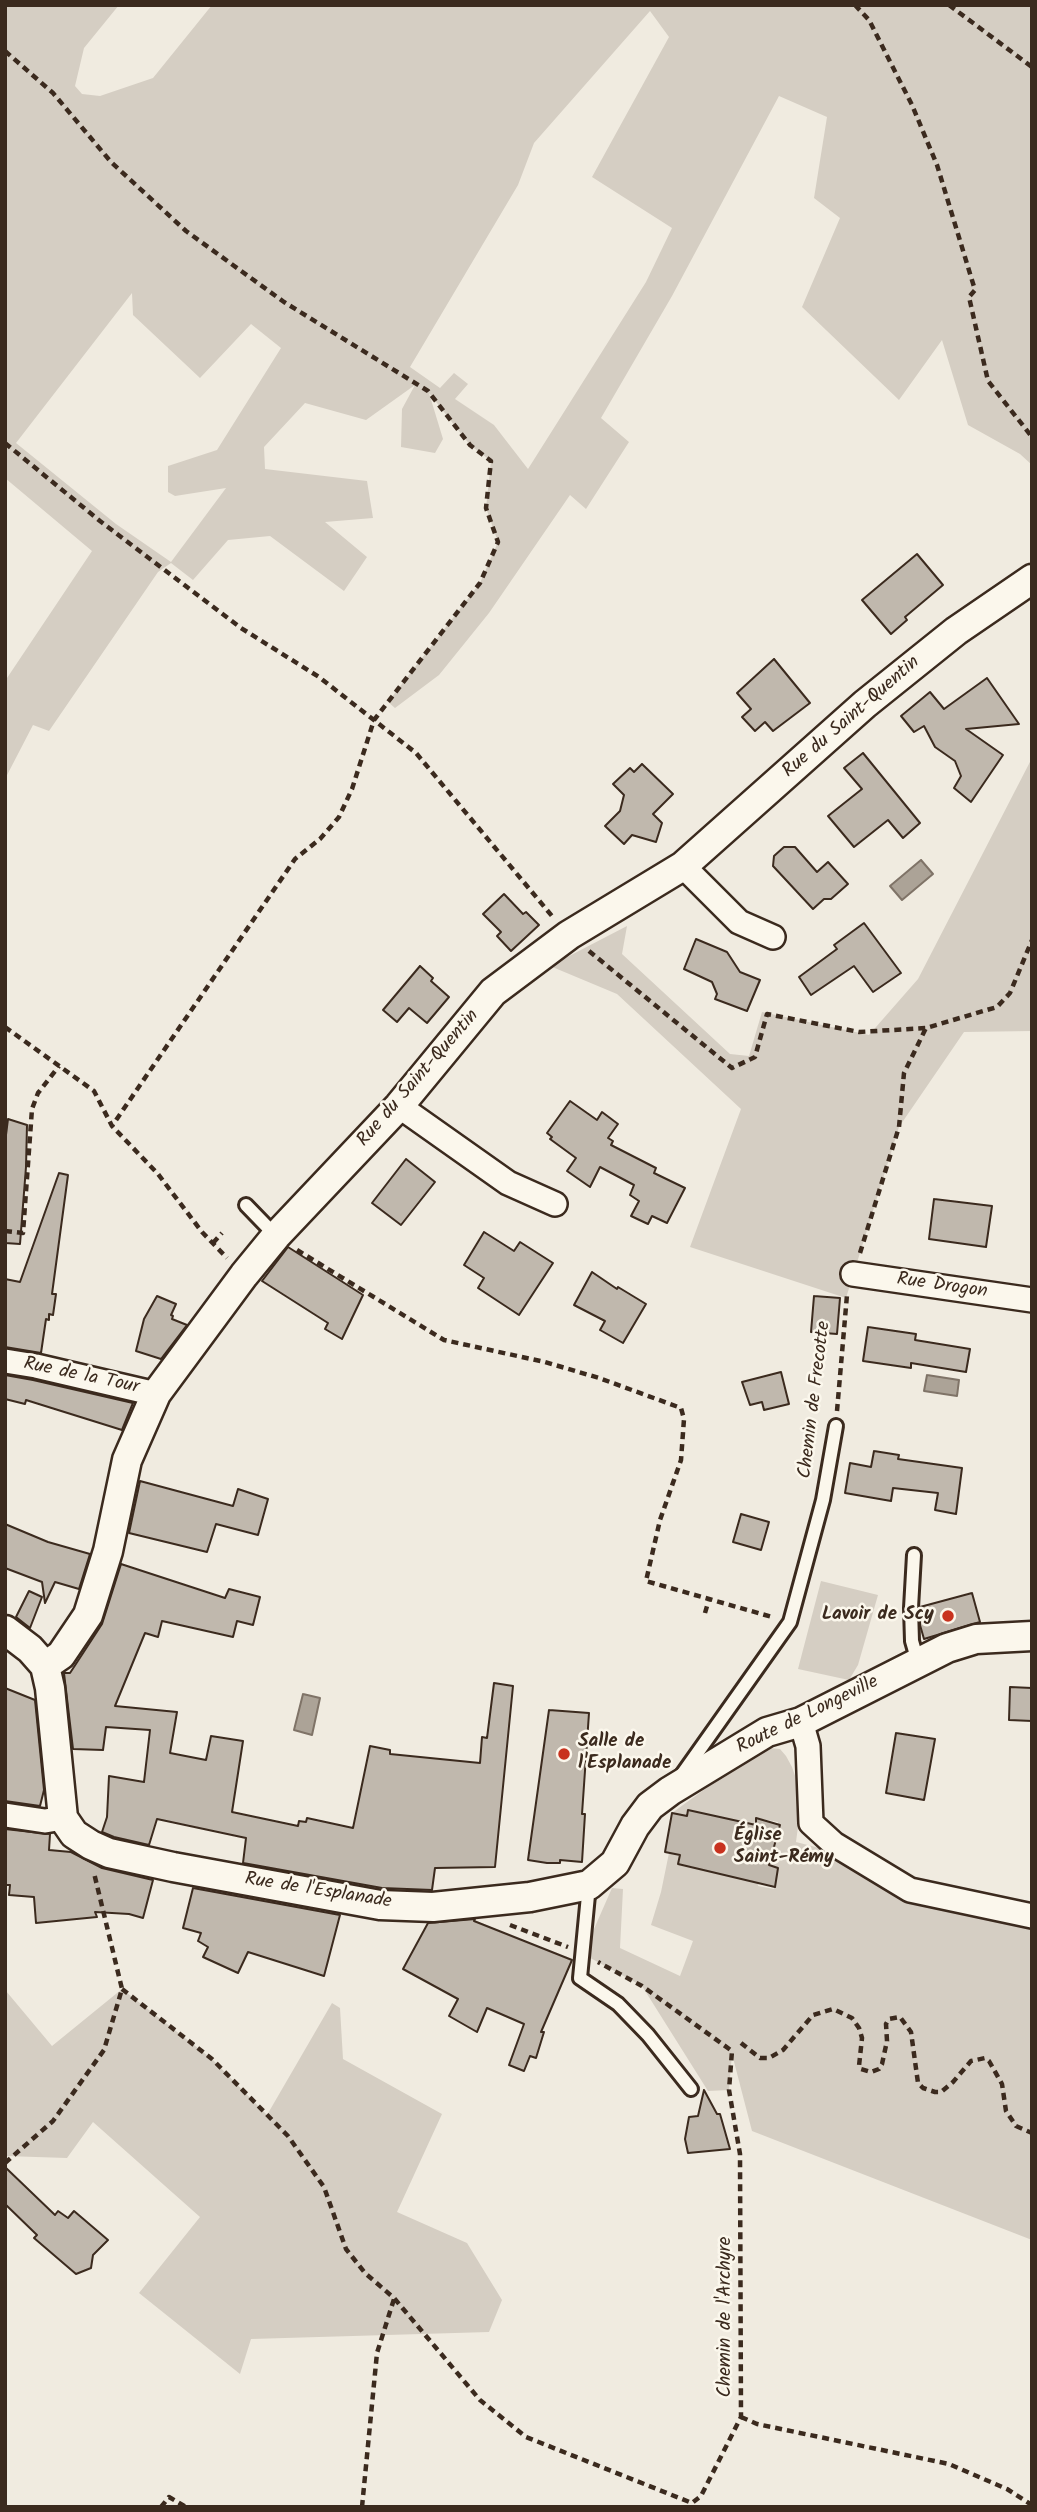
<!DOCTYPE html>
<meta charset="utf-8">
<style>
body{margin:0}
#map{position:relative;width:1037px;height:2512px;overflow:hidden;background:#f0ebe0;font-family:Kalam,sans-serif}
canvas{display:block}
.frame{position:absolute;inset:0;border:7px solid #3b2a1e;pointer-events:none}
</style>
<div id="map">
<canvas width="1037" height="2512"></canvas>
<div class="frame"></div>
</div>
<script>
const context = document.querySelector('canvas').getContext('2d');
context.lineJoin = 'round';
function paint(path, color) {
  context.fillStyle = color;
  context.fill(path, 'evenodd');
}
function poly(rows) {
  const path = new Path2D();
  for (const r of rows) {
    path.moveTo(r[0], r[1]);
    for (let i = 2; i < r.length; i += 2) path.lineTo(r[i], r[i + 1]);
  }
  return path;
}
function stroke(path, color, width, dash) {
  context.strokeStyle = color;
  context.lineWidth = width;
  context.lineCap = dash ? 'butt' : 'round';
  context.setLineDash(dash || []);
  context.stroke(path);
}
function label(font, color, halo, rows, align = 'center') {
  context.font = font + ' Kalam,sans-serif';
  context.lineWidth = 5;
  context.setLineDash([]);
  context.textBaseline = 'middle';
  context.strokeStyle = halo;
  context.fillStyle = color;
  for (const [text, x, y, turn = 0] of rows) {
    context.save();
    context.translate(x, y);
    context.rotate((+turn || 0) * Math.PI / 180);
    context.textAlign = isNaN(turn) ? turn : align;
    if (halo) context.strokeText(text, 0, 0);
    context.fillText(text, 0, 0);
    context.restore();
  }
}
paint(poly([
 [5,5,119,5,84,48,75,86,82,94,100,96,153,78,212,5,1032,5,1032,465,1020,454,968,425,942,340,899,400,802,307,840,218,814,198,827,117,779,96,672,296,601,418,629,442,586,509,570,495,489,613,439,675,395,708,388,702,480,583,498,542,486,508,491,461,470,445,429,393,443,439,435,453,401,447,402,409,415,385,366,420,305,403,264,447,265,469,367,481,373,518,325,522,367,557,344,591,270,536,228,540,193,580,171,563,158,572,49,731,33,725,5,779,5,681,92,551,5,478],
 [650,11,669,37,592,177,672,228,646,282,528,469,494,425,455,399,468,384,454,373,440,388,410,367,518,185,534,143],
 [132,293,133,315,200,378,251,324,281,348,217,450,168,466,168,492,175,496,226,488,171,562,116,524,16,443],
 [1032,758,1032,1031,964,1032,899,1127,846,1298,690,1247,741,1109,617,994,550,966,627,926,622,954,730,1054,749,1056,762,1012,869,1035,918,979],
 [821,1581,878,1595,858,1665,849,1680,798,1669],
 [769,1748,780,1749,786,1756,792,1767,802,1796,796,1842,831,1851,1032,1926,1032,2240,752,2131,732,2054,729,2090,708,2091,642,1986,583,1954,612,1888,623,1889,620,1948,680,1976,693,1941,651,1925,661,1892,669,1853,759,1879,758,1886,774,1889,778,1868,769,1865,778,1822,756,1818,754,1824,688,1810,687,1816,672,1813,734,1768],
 [122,1989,212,2059,267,2115,332,2003,340,2008,343,2059,442,2114,397,2212,467,2243,502,2300,489,2332,251,2339,240,2374,139,2293,200,2217,93,2122,67,2158,5,2156,6,1991,52,2046]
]), '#d5cec3');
const water = poly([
 [921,860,933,874,902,900,890,886,921,860],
 [927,1375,959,1380,957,1396,924,1391,927,1375],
 [303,1694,320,1698,312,1735,294,1730,303,1694]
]);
paint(water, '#aca397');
stroke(water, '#7f7367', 2);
const building = poly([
 [917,554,943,585,905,617,907,620,891,634,862,600,917,554],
 [774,659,810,703,773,731,765,722,755,731,742,717,751,709,737,693,774,659],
 [987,678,1019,724,966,729,1003,755,971,802,954,788,961,776,955,761,935,747,924,726,914,732,901,716,930,692,944,709,987,678],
 [863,753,920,823,903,838,888,820,854,847,828,816,862,789,844,768,863,753],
 [642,764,673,794,653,814,662,823,656,842,632,835,624,844,605,826,620,811,624,795,613,784,630,768,634,772,642,764],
 [784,847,795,847,817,872,828,862,848,884,831,899,824,899,813,909,773,866,774,856,784,847],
 [504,894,523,914,526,912,539,925,511,951,497,936,501,932,483,914,504,894],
 [864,923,901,973,873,992,854,966,811,995,799,977,837,949,834,945,864,923],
 [696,939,727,952,740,972,760,980,747,1011,715,999,717,994,712,982,684,969,696,939],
 [420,966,433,978,431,981,449,997,427,1023,409,1008,397,1022,383,1010,420,966],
 [570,1101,597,1120,602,1112,618,1124,608,1138,613,1141,611,1145,656,1168,654,1173,685,1188,667,1223,652,1216,648,1224,631,1216,639,1201,630,1195,634,1185,600,1167,590,1187,567,1171,576,1158,550,1139,552,1137,547,1133,570,1101],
 [8,1119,27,1125,26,1167,20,1244,5,1243,5,1143,8,1119],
 [406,1159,435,1182,401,1225,372,1203,406,1159],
 [59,1173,68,1175,52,1294,56,1294,53,1315,49,1314,49,1320,46,1319,41,1353,5,1347,5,1279,20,1282,59,1173],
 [934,1199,992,1206,986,1247,929,1239,934,1199],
 [484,1232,514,1251,520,1242,553,1263,519,1315,478,1288,484,1278,464,1265,484,1232],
 [288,1247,363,1295,342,1339,325,1329,328,1323,262,1281,288,1247],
 [592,1272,617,1289,618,1287,646,1304,623,1343,600,1330,605,1321,574,1305,592,1272],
 [157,1296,176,1304,171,1315,173,1316,172,1319,187,1325,161,1359,136,1351,144,1319,157,1296],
 [814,1296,840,1298,837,1334,811,1332,814,1296],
 [868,1327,916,1334,915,1340,970,1349,966,1372,911,1363,911,1368,863,1361,868,1327],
 [781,1372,789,1404,764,1410,762,1402,750,1405,742,1382,781,1372],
 [5,1375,33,1380,133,1403,122,1430,26,1400,25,1404,5,1399,5,1375],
 [874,1451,899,1455,898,1459,962,1468,956,1514,935,1510,938,1493,893,1488,891,1501,845,1493,850,1463,871,1467,874,1451],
 [140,1481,233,1506,238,1489,268,1499,258,1535,216,1524,207,1552,129,1533,140,1481],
 [741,1514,769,1522,761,1550,733,1542,741,1514],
 [5,1524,48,1542,90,1554,79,1589,55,1582,45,1603,42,1582,5,1568,5,1524],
 [121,1564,225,1598,229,1589,260,1597,253,1625,237,1621,233,1637,162,1621,158,1637,145,1633,115,1706,177,1712,170,1753,206,1760,211,1736,243,1741,232,1812,298,1826,299,1821,306,1822,307,1818,353,1828,370,1746,390,1750,390,1754,480,1763,482,1737,487,1738,494,1683,513,1686,495,1867,435,1868,432,1890,382,1888,243,1863,246,1838,157,1819,149,1845,114,1837,102,1832,107,1817,109,1776,144,1782,150,1730,106,1727,103,1750,73,1749,64,1673,70,1673,102,1624,121,1564],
 [29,1591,42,1597,30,1628,16,1617,29,1591],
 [972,1593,980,1622,924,1639,920,1625,920,1607,972,1593],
 [1010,1687,1032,1688,1032,1721,1009,1720,1010,1687],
 [5,1688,35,1700,44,1790,40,1806,5,1801,5,1688],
 [549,1710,589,1713,582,1814,585,1814,582,1862,560,1860,560,1863,547,1863,528,1860,549,1710],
 [896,1733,935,1739,924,1800,886,1793,896,1733],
 [688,1810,756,1825,756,1818,780,1825,769,1865,778,1868,775,1887,678,1864,680,1855,665,1852,672,1813,687,1816,688,1810],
 [5,1829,50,1834,49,1850,71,1852,102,1868,153,1880,143,1918,129,1914,95,1912,97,1917,36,1923,34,1897,9,1895,10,1885,5,1885,5,1829],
 [193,1888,340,1915,324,1976,248,1952,238,1973,203,1957,208,1947,198,1941,201,1933,183,1928,193,1888],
 [475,1919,474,1921,572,1960,541,2032,544,2032,536,2058,530,2056,524,2071,509,2065,524,2024,487,2008,477,2032,449,2016,458,1999,403,1969,428,1923,475,1919],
 [704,2090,717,2114,720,2114,730,2149,688,2153,685,2139,689,2117,698,2116,704,2090],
 [5,2167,55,2215,58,2211,68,2218,74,2211,108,2240,93,2255,91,2268,76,2274,34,2238,37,2235,5,2204,5,2167]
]);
paint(building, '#c0b8ad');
stroke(building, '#3b2a1e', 2);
const service = poly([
 [246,1205,276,1236],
 [914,1555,911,1608,912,1641,918,1662],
 [681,1776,790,1622,823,1500,836,1426],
 [589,1885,580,1978,618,2004,648,2035,691,2089]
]);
const minor = poly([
 [683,866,739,922,773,937],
 [399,1106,508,1183,555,1204],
 [853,1274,1032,1300],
 [5,1361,36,1366,156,1394],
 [801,1722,808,1746,811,1823,834,1844,910,1890,1032,1916],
 [5,1815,45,1821,63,1818]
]);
const tertiary = poly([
 [5,1630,30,1649,45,1666,50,1688,63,1818,74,1834,91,1845,109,1853,173,1867,380,1905,433,1907,530,1897,589,1885,615,1863,635,1826,650,1806,670,1791,767,1732,801,1722,947,1648,976,1639,1032,1636],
 [45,1666,61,1655,88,1615,108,1551,127,1460,156,1394,244,1275,276,1236,399,1106,493,992,569,935,683,866,865,704,956,631,1032,579]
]);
stroke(service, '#3b2a1e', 18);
stroke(minor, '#3b2a1e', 28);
stroke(tertiary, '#3b2a1e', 33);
stroke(poly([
 [855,5,869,20,912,105,937,165,975,290,969,297,988,381,1032,437],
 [949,5,1032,67],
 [5,51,53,93,111,162,186,231,284,302,428,391,470,445,491,461,486,508,498,542,480,583,374,720,352,789,339,817,320,839,295,859,112,1126],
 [5,443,100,521,241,628,319,677,416,753,552,916],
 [589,951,732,1068,755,1057,767,1014,859,1032,926,1028,997,1007,1010,993,1032,940],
 [5,1027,94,1091,112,1126,158,1174,202,1232,227,1258],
 [5,1231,23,1233,32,1109,38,1093,59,1066],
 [213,1243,222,1233],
 [297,1250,444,1340,545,1362,599,1378,681,1408,684,1419,681,1460,660,1520,646,1581,772,1617],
 [860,1253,899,1127,904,1073,926,1028],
 [837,1411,847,1295],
 [705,1613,709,1599],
 [510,1925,568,1947],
 [122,1989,212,2059,288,2136,324,2187,346,2249,365,2273,394,2298,480,2400,526,2437,692,2503,701,2496,741,2417,740,2154,729,2090,732,2051,642,1986,598,1962],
 [741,2043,760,2058,769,2058,783,2050,813,2015,833,2009,852,2018,859,2028,862,2038,859,2066,861,2069,871,2072,879,2069,882,2064,887,2041,886,2024,889,2019,900,2017,911,2032,918,2083,923,2088,935,2092,941,2092,953,2082,971,2061,985,2058,989,2061,1002,2084,1006,2111,1016,2126,1032,2133],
 [5,2163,53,2121,104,2050,122,1989,94,1873],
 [741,2417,757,2424,949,2464,1007,2489,1032,2505],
 [161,2507,169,2497,186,2507],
 [362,2507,377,2353,394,2299]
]), '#3b2a1e', 4.5, [7, 5]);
stroke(service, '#fbf7ec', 12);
stroke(minor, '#fbf7ec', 23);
stroke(tertiary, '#fbf7ec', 28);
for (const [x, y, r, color] of [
 [948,1616,7,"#c8321e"],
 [564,1754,7,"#c8321e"],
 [720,1848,7,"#c8321e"]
]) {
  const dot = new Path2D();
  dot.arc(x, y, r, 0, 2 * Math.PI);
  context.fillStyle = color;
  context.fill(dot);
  stroke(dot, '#fbf7ec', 2.5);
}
label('19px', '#3b2a1e', '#fbf7ec', [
 ["Rue du Saint-Quentin",852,718,-41],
 ["Rue du Saint-Quentin",419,1079,-49],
 ["Rue Drogon",942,1287,8],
 ["Rue de la Tour",81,1377,12],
 ["Chemin de Frecotte",816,1400,-83],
 ["Route de Longeville",808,1716,-26],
 ["Rue de l'Esplanade",318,1892,9],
 ["Chemin de l'Archyre",727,2317,-90]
]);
label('bold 19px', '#3b2a1e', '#fbf7ec', [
 ["Lavoir de Scy",934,1616,"right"],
 ["Salle de",578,1743],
 ["l'Esplanade",578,1765],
 ["Église",734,1837],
 ["Saint-Rémy",734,1859]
], 'left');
</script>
